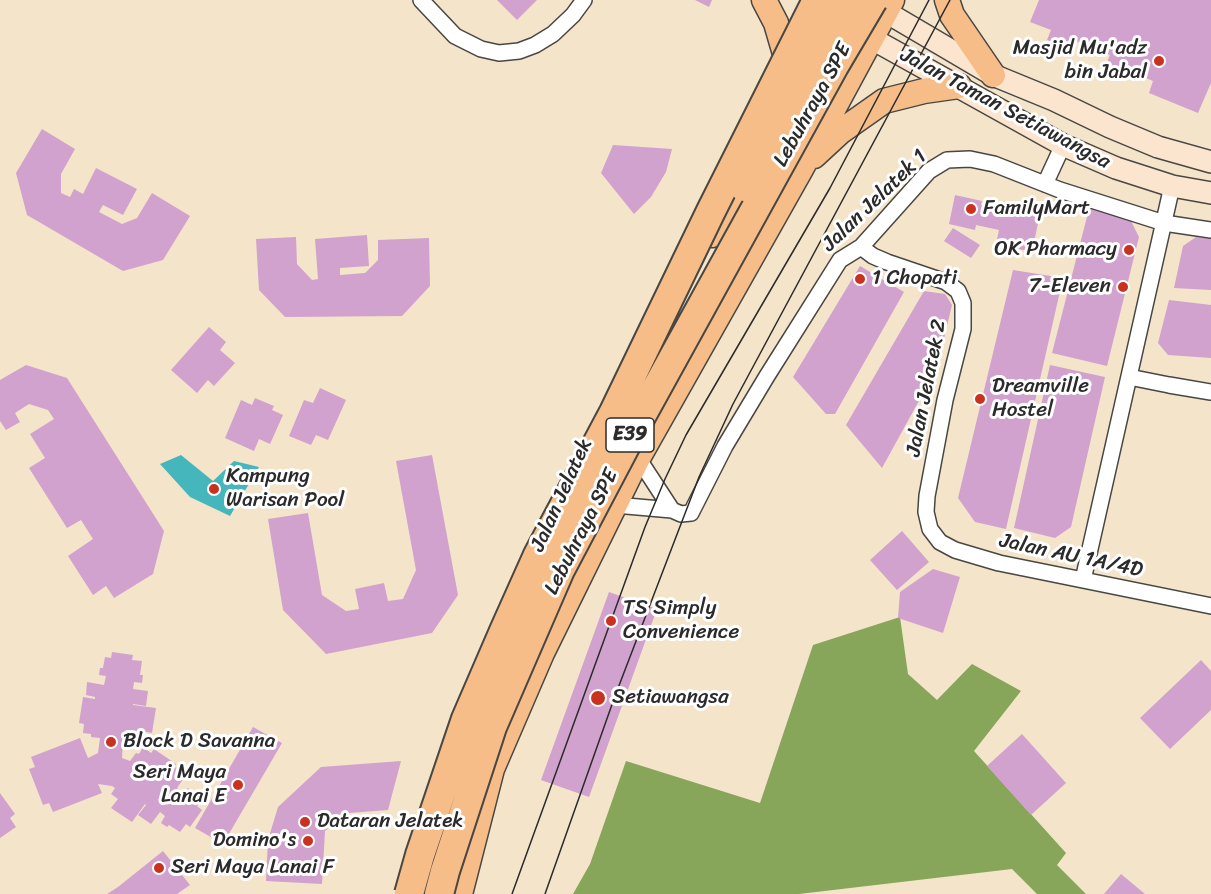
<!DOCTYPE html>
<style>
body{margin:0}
canvas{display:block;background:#f3e4ca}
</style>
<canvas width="1211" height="894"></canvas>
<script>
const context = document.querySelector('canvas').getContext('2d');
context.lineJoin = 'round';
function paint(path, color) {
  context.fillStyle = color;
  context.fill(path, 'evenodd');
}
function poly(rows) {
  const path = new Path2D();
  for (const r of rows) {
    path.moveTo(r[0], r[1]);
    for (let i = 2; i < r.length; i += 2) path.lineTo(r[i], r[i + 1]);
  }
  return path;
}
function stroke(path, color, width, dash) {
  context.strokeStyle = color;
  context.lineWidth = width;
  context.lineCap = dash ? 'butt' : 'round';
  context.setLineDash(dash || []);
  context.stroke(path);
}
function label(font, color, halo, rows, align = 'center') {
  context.font = font + ' Sriracha,sans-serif';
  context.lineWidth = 6;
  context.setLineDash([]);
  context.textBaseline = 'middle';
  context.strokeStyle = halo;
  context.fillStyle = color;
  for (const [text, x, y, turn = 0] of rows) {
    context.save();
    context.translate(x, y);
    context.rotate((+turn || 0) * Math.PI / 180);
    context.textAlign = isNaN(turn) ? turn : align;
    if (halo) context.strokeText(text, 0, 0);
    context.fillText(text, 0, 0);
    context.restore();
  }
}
paint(poly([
 [900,617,908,674,937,700,972,664,1021,691,974,751,1066,853,1057,865,1086,894,1037,894,1012,869,799,894,573,894,590,864,626,761,760,803,813,645]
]), '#87a65a');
paint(poly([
 [181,455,213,481,234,461,259,467,230,516,190,497,160,464]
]), '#46b6bd');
paint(poly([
 [497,0,537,0,517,20],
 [695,0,712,0,709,7],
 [1039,0,1211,0,1211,83,1198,113,1149,93,1153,81,1134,73,1132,78,1105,67,1110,55,1076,41,1072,50,1047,40,1051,30,1030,22],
 [42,129,75,149,61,174,61,193,70,197,74,189,83,194,96,168,137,189,123,215,103,205,99,212,122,224,137,218,152,193,190,216,163,260,123,271,27,215,16,173],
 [613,145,672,149,666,172,651,197,634,214,601,173],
 [955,195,982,201,981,205,1001,209,1003,201,1041,209,1032,252,996,244,999,230,976,225,975,230,949,224],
 [1090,205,1131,221,1139,237,1107,366,1052,353],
 [953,228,980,245,971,258,944,241],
 [367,235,369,266,340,268,340,275,365,273,378,260,378,240,429,238,430,286,402,316,285,317,259,290,256,239,296,237,297,264,312,280,318,279,315,239],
 [1196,237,1211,239,1211,290,1174,288,1183,246],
 [860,266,904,292,835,414,826,414,793,377],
 [1013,270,1063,278,1006,529,975,522,958,498],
 [924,291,945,294,952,305,937,368,882,468,846,425],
 [1169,300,1211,305,1211,358,1168,355,1158,343],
 [209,327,226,342,220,350,235,363,214,386,208,380,197,393,171,370],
 [26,365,67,378,164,531,153,574,114,598,106,586,93,595,68,556,93,539,81,520,67,528,29,468,45,458,30,434,54,419,48,410,29,404,15,413,20,422,6,430,0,421,0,380],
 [1050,365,1105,377,1071,527,1055,538,1014,528],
 [320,388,346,400,328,440,316,435,311,445,289,436,304,400,313,403],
 [255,398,274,406,272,410,283,415,270,444,259,439,254,451,225,438,241,400,252,405],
 [432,455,458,595,432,633,326,654,283,610,268,519,308,513,322,595,346,611,359,609,355,589,384,583,388,601,403,599,416,570,396,461],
 [902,531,929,562,897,590,870,560],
 [933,569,960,577,943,633,898,618,900,592],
 [609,592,657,609,589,797,541,780],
 [112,652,133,655,132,660,142,661,140,675,143,675,142,683,134,682,133,689,148,691,146,706,133,704,133,705,156,708,152,733,141,731,140,740,132,739,132,742,123,741,122,758,130,761,136,753,139,754,143,747,151,753,154,749,176,764,169,773,170,775,176,767,186,775,177,788,184,793,188,788,193,792,191,795,201,802,197,806,202,810,190,827,186,824,180,832,169,825,167,827,161,823,165,816,160,812,151,824,138,815,146,805,145,804,132,822,111,808,118,799,111,794,115,788,112,786,98,784,102,793,53,812,49,803,43,805,29,769,35,767,31,757,80,738,88,758,98,753,100,738,91,737,91,734,83,733,84,724,79,723,83,697,95,699,95,697,86,695,87,682,104,685,106,676,99,675,100,668,103,668,105,657,111,658],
 [1201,660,1211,671,1211,710,1170,749,1140,718],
 [253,727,282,743,223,844,195,828],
 [1022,734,1066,783,1031,815,987,766],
 [401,761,388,810,349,813,325,831,322,884,266,881,268,840,278,807,321,767],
 [0,793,15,814,10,818,16,827,0,838],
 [163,851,190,885,177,894,107,894,118,887],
 [1121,874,1145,894,1104,894]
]), '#d1a2ce');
const minor = poly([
 [421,0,455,36,481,49,499,53,519,51,535,45,553,34,573,15,584,0],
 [1045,184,1063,145],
 [861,247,873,256,887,262,946,282,958,291,963,303,963,329,945,400,927,496,926,512,930,529,940,542,955,550,999,563,1211,606],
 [1129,377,1169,385,1211,392],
 [638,458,672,510],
 [615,505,672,510,681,514,691,513,725,446,767,376,840,260,861,247,929,171,947,160,970,159,994,164,1060,190,1164,223,1211,230],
 [1083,580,1172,186]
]);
const secondary = poly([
 [870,4,886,12,993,75,1054,100,1110,127,1158,147,1211,162],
 [858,31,1063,145,1116,168,1172,186,1211,193]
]);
const primary = poly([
 [764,0,776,23,790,71],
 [947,0,952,15,993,75],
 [814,156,840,132,884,101,924,91,959,86],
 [712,235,752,170],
 [460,894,492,769,542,653,638,458,801,169,892,0]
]);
stroke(minor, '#494743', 18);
stroke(secondary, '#494743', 24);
stroke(primary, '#494743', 27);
stroke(minor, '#fff', 15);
stroke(secondary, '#fce5cf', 21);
stroke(primary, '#f7bd88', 24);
stroke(poly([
 [512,894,645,527,665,479,686,435,830,188,929,0],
 [545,894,615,696,699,477,733,404,950,0]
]), '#2b2b2b', 1.5);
const motorwayBridge = poly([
 [744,187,845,0],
 [409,894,420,855,466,719,504,631,538,555,614,412,711,211,817,0],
 [439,894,445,871,492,727,560,570,639,420,834,66,873,0]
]);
stroke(motorwayBridge, '#494743', 32, []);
stroke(motorwayBridge, '#f7bd88', 28);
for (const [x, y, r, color] of [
 [1159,61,6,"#c8321e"],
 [971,209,6,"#c8321e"],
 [1129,250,6,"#c8321e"],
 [860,279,6,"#c8321e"],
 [1123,287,6,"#c8321e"],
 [980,399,6,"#c8321e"],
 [214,489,6,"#c8321e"],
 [611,621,6,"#c8321e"],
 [598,698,8,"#c8321e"],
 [111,742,6,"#c8321e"],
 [238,785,6,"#c8321e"],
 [305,822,6,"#c8321e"],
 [308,841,6,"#c8321e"],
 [159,868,6,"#c8321e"]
]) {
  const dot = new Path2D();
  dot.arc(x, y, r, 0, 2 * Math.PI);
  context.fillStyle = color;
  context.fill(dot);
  stroke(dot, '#fff', 2);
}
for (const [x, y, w] of [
 [630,435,48]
]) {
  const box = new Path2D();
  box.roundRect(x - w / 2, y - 17, w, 34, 4.5);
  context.fillStyle = '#fff';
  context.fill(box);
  stroke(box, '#2b2b2b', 1.5);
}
label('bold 20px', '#2b2b2b', null, [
 ["E39",630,435]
]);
label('21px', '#2b2b2b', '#fff', [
 ["Masjid Mu'adz",1147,49,"right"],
 ["bin Jabal",1147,73,"right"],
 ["FamilyMart",983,209],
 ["OK Pharmacy",1117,250,"right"],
 ["1 Chopati",872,279],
 ["7-Eleven",1111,287,"right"],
 ["Dreamville",992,387],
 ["Hostel",992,411],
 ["Kampung",226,477],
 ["Warisan Pool",226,501],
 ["TS Simply",623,609],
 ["Convenience",623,633],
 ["Setiawangsa",612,698],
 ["Block D Savanna",123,742],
 ["Seri Maya",226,773,"right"],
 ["Lanai E",226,797,"right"],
 ["Dataran Jelatek",317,822],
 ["Domino's",296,841,"right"],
 ["Seri Maya Lanai F",171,868]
], 'left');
label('21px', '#2b2b2b', '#fff', [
 ["Lebuhraya SPE",813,105,-61],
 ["Jalan Taman Setiawangsa",1005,109,28],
 ["Jalan Jelatek 1",875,201,-44],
 ["Jalan Jelatek 2",927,388,-79],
 ["Jalan Jelatek",562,495,-66],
 ["Lebuhraya SPE",582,532,-63],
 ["Jalan AU 1A/4D",1071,556,12]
]);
</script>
